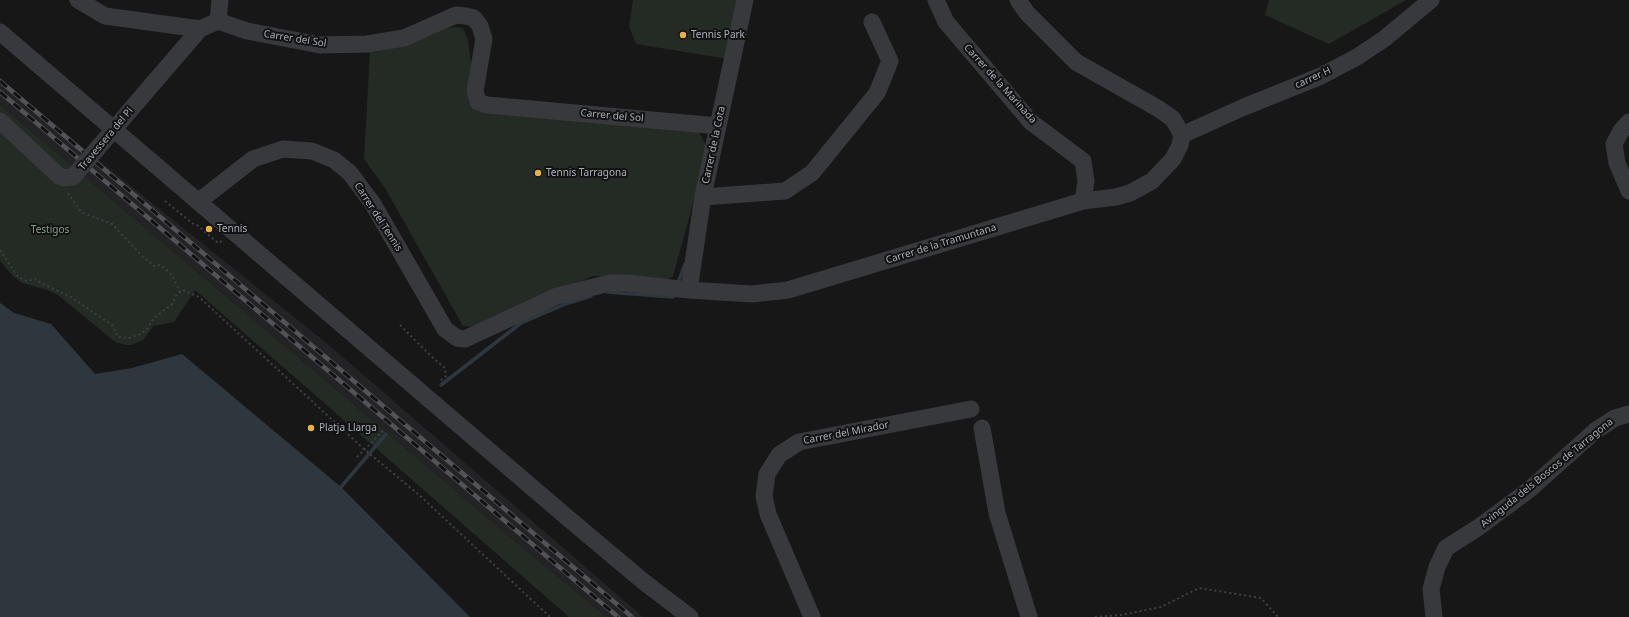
<!DOCTYPE html>
<style>
body{margin:0}
canvas{display:block;background:#171718}
</style>
<canvas width="1629" height="617"></canvas>
<script>
const context = document.querySelector('canvas').getContext('2d');
context.lineJoin = 'round';
function paint(path, color) {
  context.fillStyle = color;
  context.fill(path, 'evenodd');
}
function poly(rows) {
  const path = new Path2D();
  for (const r of rows) {
    path.moveTo(r[0], r[1]);
    for (let i = 2; i < r.length; i += 2) path.lineTo(r[i], r[i + 1]);
  }
  return path;
}
function stroke(path, color, width, dash) {
  context.strokeStyle = color;
  context.lineWidth = width;
  context.lineCap = dash ? 'butt' : 'round';
  context.setLineDash(dash || []);
  context.stroke(path);
}
function label(font, color, halo, rows, align = 'center') {
  context.font = font + ' "Noto Sans",sans-serif';
  context.lineWidth = 4;
  context.setLineDash([]);
  context.textBaseline = 'middle';
  context.strokeStyle = halo;
  context.fillStyle = color;
  for (const [text, x, y, turn = 0] of rows) {
    context.save();
    context.translate(x, y);
    context.rotate((+turn || 0) * Math.PI / 180);
    context.textAlign = isNaN(turn) ? turn : align;
    if (halo) context.strokeText(text, 0, 0);
    context.fillText(text, 0, 0);
    context.restore();
  }
}
paint(poly([
 [0,78,50,121,330,346,643,617,607,617,536,559,0,105]
]), '#232325');
paint(poly([
 [633,0,738,0,728,59,636,44,629,26],
 [1269,0,1406,0,1329,44,1265,15],
 [455,27,463,28,468,40,477,110,693,130,700,134,708,149,673,276,668,279,593,276,478,327,463,326,385,188,364,159,370,52,402,45,428,37,445,29],
 [0,105,536,559,607,617,569,617,195,290,174,322,153,326,144,339,132,345,126,345,115,342,58,295,47,290,22,283,13,276,0,261]
]), '#232b24');
paint(poly([
 [0,303,14,313,51,324,95,374,132,368,182,354,341,487,470,617,0,617]
]), '#2f373e');
stroke(poly([
 [678,283,685,264],
 [607,292,673,297,675,293],
 [441,385,521,323,568,303,591,296],
 [341,487,386,434]
]), '#2f373e', 3.5);
stroke(poly([
 [68,193,81,212,112,224,144,258,154,266,161,265,172,275,180,292],
 [165,201,192,223,197,225,218,243,222,241],
 [0,250,18,277,27,281,36,279,41,283,71,297,112,325,118,337,129,338,141,334,147,329,153,319,172,304,177,294,183,290,199,297,365,450,418,494,550,617],
 [400,325,433,358,445,368,446,376,439,382],
 [357,457,383,431],
 [1095,617,1121,615,1161,607,1199,588,1261,598,1278,617]
]), '#3e4044', 2, [2, 3]);
stroke(poly([
 [78,0,105,16,200,29,218,21,247,31,320,45,367,44,404,38,456,15,466,16,474,18,480,26,484,39,475,91,478,102,487,105,718,126],
 [936,0,946,22,958,36,1031,122,1083,161,1086,181,1083,201],
 [218,21,220,0],
 [0,32,569,519,644,582,690,617],
 [156,80,200,29],
 [0,121,59,176,64,178,73,177],
 [1629,122,1621,131,1614,144,1617,163,1629,191],
 [1182,135,1244,107,1321,76,1357,57,1384,39,1431,0],
 [703,197,785,191,812,173,877,93,890,61,872,22],
 [198,202,253,159,283,149,312,151,334,160,350,173,373,204,445,329,457,338,465,339,557,296,610,283,627,283,689,290,752,294,788,290,1083,201,1116,197,1130,193,1152,181,1173,159,1180,145,1182,135,1173,119,1159,109,1076,62,1027,13,1018,0],
 [689,290,703,196,745,0],
 [982,428,997,513,1029,617],
 [812,617,768,514,764,496,767,474,779,455,799,442,971,409],
 [1434,617,1431,589,1437,567,1446,548,1479,527,1530,489,1595,431,1615,418,1629,414]
]), '#38393d', 17);
const rail = poly([
 [0,81,632,617],
 [0,92,618,617]
]);
stroke(rail, '#515358', 4.5);
stroke(rail, '#121213', 3, [9]);
stroke(poly([
 [73,177,156,80]
]), '#38393d', 17);
for (const [x, y, r, color] of [
 [683,35,4,"#e6b241"],
 [538,173,4,"#e6b241"],
 [209,229,4,"#e6b241"],
 [311,428,4,"#e6b241"]
]) {
  const dot = new Path2D();
  dot.arc(x, y, r, 0, 2 * Math.PI);
  context.fillStyle = color;
  context.fill(dot);
  stroke(dot, '#121213', 1.5);
}
label('10px', '#aaaeb7', '#121213', [
 ["Tennis Park",691,35],
 ["Tennis Tarragona",546,173],
 ["Tennis",217,229],
 ["Platja Llarga",319,428]
], 'left');
label('10px', '#aaaeb7', '#121213', [
 ["Carrer del Sol",295,39,9],
 ["carrer H",1313,78,-24],
 ["Carrer de la Marinada",1000,84,48],
 ["Carrer del Sol",612,116,5],
 ["Travessera del Pi",106,139,-50],
 ["Carrer de la Cota",714,145,-78],
 ["Carrer del Tennis",378,217,57],
 ["Carrer de la Tramuntana",941,244,-17],
 ["Carrer del Mirador",846,433,-11],
 ["Avinguda dels Boscos de Tarragona",1547,473,-39]
]);
label('10px', '#82a184', '#121213', [
 ["Testigos",50,230]
]);
</script>
